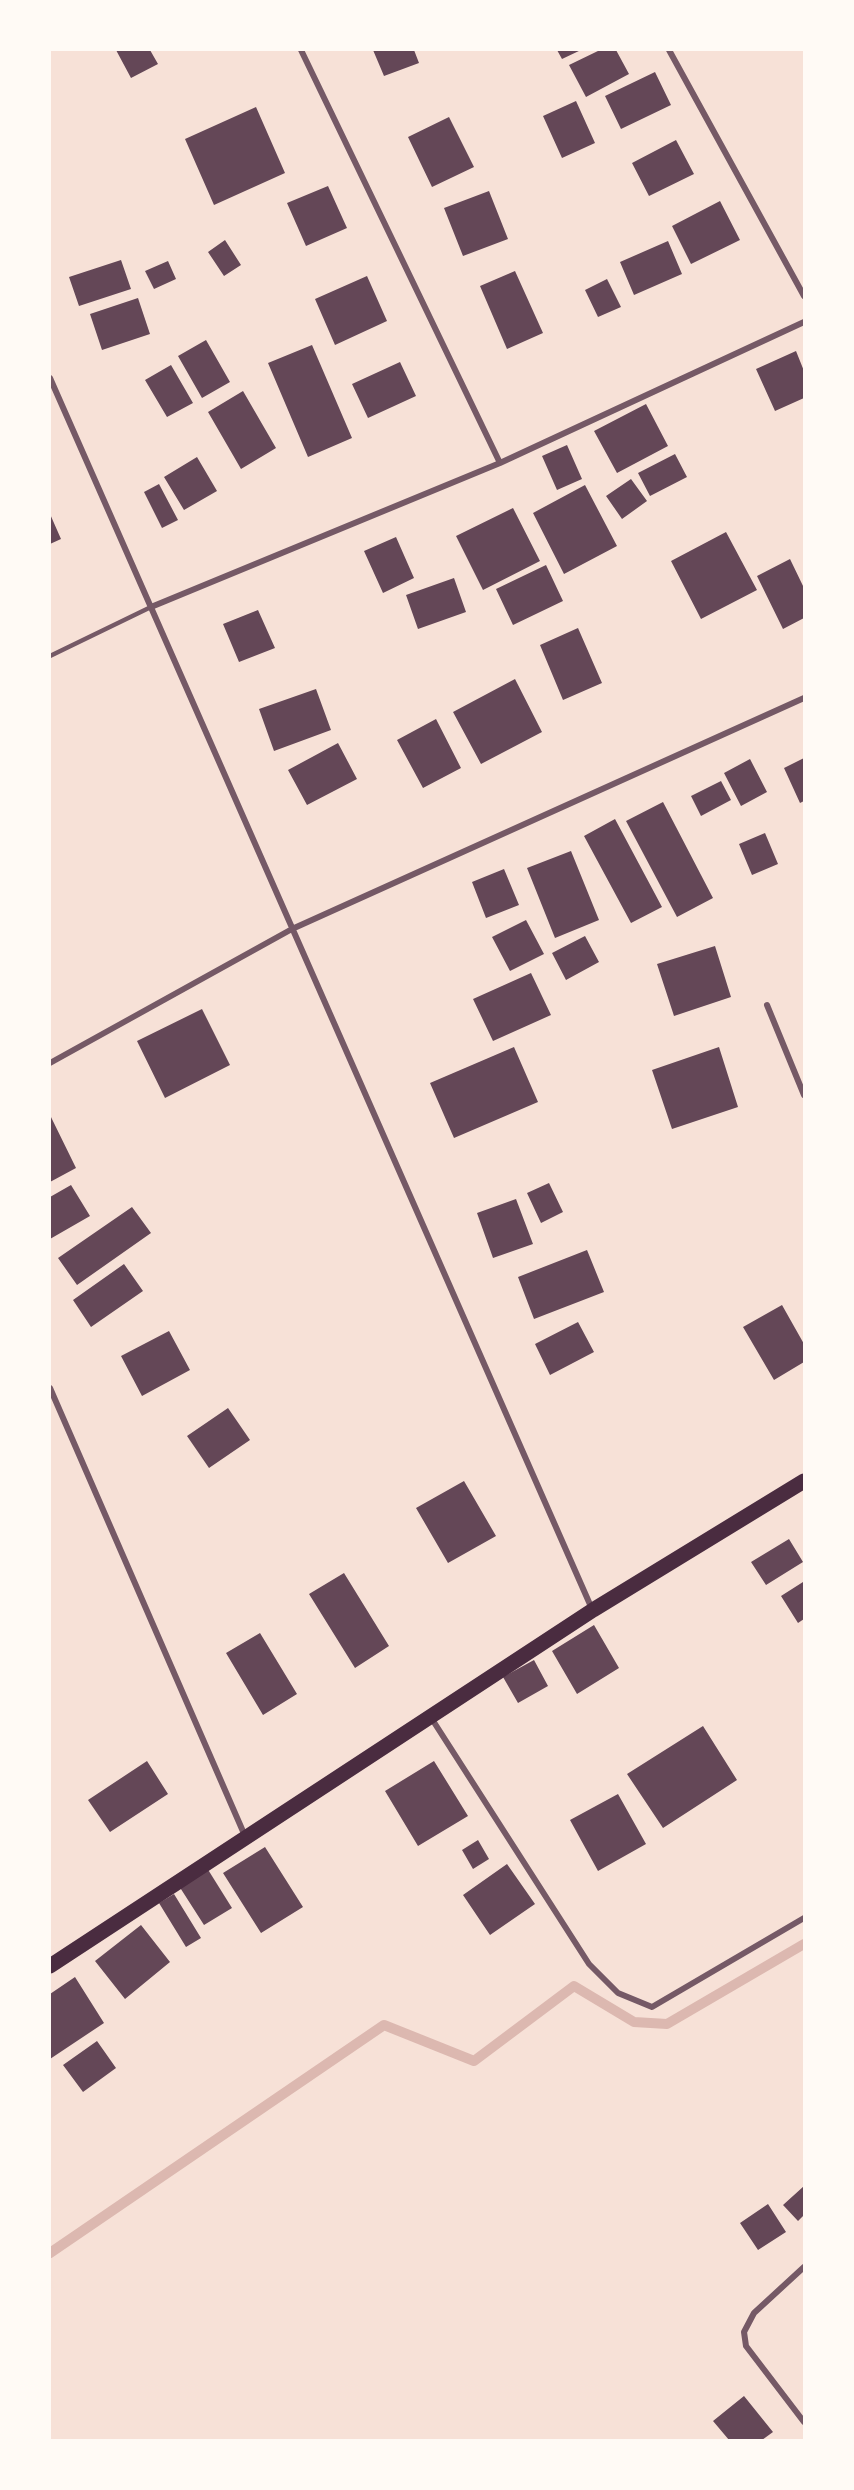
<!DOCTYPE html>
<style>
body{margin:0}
#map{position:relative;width:854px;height:2490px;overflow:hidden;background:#f7e1d7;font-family:Helvetica,sans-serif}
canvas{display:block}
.frame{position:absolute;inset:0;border:51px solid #fffaf5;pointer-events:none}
</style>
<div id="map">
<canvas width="854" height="2490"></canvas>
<div class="frame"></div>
</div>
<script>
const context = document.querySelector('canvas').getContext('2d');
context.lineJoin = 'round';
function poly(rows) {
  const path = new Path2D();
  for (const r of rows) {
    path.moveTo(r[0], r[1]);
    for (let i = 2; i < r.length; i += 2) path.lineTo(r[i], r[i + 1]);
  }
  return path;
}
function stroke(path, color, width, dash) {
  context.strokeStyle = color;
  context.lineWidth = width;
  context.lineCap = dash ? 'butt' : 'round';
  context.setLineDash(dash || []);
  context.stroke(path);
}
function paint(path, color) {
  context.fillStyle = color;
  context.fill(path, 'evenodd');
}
stroke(poly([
 [50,2253,384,2025,474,2061,574,1986,634,2022,667,2024,804,1944]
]), '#dcb8b0', 10);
paint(poly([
 [116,50,150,50,158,64,131,78],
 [373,50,414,50,419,63,384,76],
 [557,50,581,50,562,59],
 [600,50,616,50,629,74,586,97,569,65],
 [655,72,671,105,621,129,605,96],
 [576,101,595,143,562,158,543,116],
 [256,107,285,173,214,205,185,139],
 [449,117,474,167,432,187,408,137],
 [676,140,694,174,649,196,632,163],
 [328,186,347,228,306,246,287,203],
 [489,191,508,239,463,256,444,208],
 [720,201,740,240,691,264,672,226],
 [225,240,241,265,224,276,208,252],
 [668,241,682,274,634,295,620,262],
 [121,260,131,289,79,306,69,277],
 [168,261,176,279,154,289,145,271],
 [515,271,543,333,507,349,480,286],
 [367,276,387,321,335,345,315,299],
 [607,279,621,307,598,317,585,290],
 [138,298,150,334,102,350,90,314],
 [206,340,230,382,202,398,178,356],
 [312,345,352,438,308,457,268,363],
 [796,351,804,371,804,398,775,411,756,369],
 [400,362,416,396,368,418,352,384],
 [171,365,193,403,167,417,145,380],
 [243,391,276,448,241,469,208,412],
 [646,404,668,446,617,473,594,431],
 [567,445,582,479,557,490,542,456],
 [675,454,687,477,650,496,638,473],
 [197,457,217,491,184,510,164,477],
 [631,479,647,501,622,519,606,496],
 [159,484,178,520,162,528,144,492],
 [585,485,617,546,564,574,533,513],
 [513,508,540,561,483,590,456,536],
 [50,514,61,539,50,544],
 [726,532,757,590,701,619,671,561],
 [396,537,414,578,383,593,364,551],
 [790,559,804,588,804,618,783,629,757,576],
 [546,565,563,601,513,625,496,589],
 [454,578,466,612,418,629,406,595],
 [258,610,275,648,239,662,223,624],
 [578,628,602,683,563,700,540,645],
 [515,679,542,732,481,764,453,712],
 [316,689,331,730,274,751,259,709],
 [436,719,461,768,423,788,397,740],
 [338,743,357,779,307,805,288,770],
 [804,758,804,801,800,803,784,768],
 [750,759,767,792,741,806,724,773],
 [721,781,731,800,701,816,691,796],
 [663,802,713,898,677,917,626,821],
 [615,819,662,907,631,923,584,836],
 [765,833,778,864,752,875,739,844],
 [571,851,599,920,555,938,527,868],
 [504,869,519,905,486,918,472,882],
 [526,920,544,954,510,971,492,937],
 [585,936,599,962,566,980,552,953],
 [715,946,731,997,674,1016,657,964],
 [531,973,551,1015,493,1041,473,999],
 [202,1009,230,1065,165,1098,137,1041],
 [514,1047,538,1102,454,1138,430,1083],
 [719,1047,738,1107,672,1129,652,1070],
 [50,1115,76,1168,50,1182],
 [549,1183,563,1212,541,1223,527,1193],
 [71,1185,90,1216,50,1239,50,1197],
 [516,1199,533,1244,493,1258,477,1213],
 [132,1207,151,1233,77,1285,58,1258],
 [587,1250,604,1292,534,1319,518,1277],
 [124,1264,143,1291,91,1327,73,1300],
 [782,1305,804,1344,804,1362,774,1380,743,1327],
 [578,1322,594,1352,550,1375,535,1344],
 [169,1331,190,1370,142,1396,121,1356],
 [228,1408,250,1440,209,1468,187,1436],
 [464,1481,496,1536,448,1563,416,1508],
 [789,1539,803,1562,766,1585,751,1562],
 [344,1573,389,1646,355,1668,309,1594],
 [803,1582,804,1619,798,1623,781,1596],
 [594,1625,619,1668,577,1694,552,1651],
 [260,1633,297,1694,263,1715,226,1653],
 [534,1660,548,1686,518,1703,503,1677],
 [703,1726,737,1780,663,1828,627,1774],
 [147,1761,168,1794,110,1832,88,1800],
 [434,1761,468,1816,418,1846,385,1791],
 [618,1794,646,1844,598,1871,570,1820],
 [478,1840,489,1859,473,1869,462,1850],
 [265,1847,303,1907,261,1933,223,1873],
 [507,1864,535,1904,490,1935,463,1895],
 [207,1868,232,1908,204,1925,179,1886],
 [174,1894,201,1938,186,1947,159,1903],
 [141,1925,170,1962,125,1999,95,1961],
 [75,1977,104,2023,50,2059,50,1994],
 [97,2041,116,2068,83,2092,63,2065],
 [804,2186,804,2215,798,2221,783,2205],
 [768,2204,786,2232,758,2250,740,2223],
 [744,2396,773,2432,762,2440,729,2440,713,2421]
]), '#644757');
stroke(poly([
 [50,656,151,607]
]), '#755966', 4.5);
stroke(poly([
 [301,50,500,463],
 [669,50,804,296],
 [50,378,592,1609],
 [151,607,500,463,804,322],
 [767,1005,804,1095],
 [50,1063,292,929,804,698],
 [50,1388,245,1836],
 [430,1716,589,1964,618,1993,652,2007,804,1918],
 [804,2267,754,2313,744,2332,746,2346,804,2422]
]), '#755966', 6);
stroke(poly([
 [50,1966,593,1610,804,1481]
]), '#4a2c40', 15);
</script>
